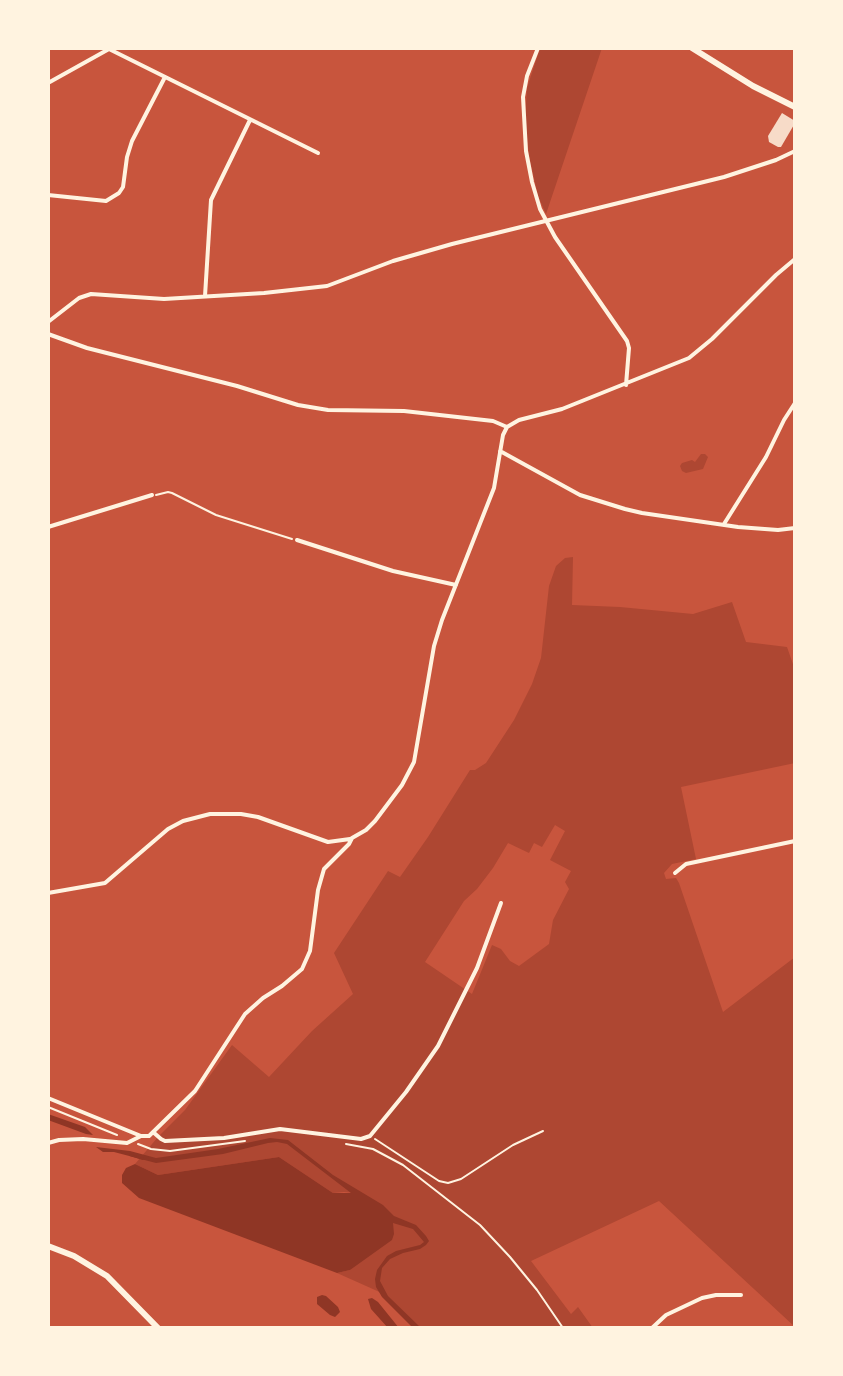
<!DOCTYPE html>
<style>
body{margin:0}
#map{position:relative;width:843px;height:1376px;overflow:hidden;background:#c8553d;font-family:Manrope,sans-serif}
canvas{display:block}
.frame{position:absolute;inset:0;border:50px solid #fff3e0;pointer-events:none}
</style>
<div id="map">
<canvas width="843" height="1376"></canvas>
<div class="frame"></div>
</div>
<script>
const context = document.querySelector('canvas').getContext('2d');
context.lineJoin = 'round';
function paint(path, color) {
  context.fillStyle = color;
  context.fill(path, 'evenodd');
}
function poly(rows) {
  const path = new Path2D();
  for (const r of rows) {
    path.moveTo(r[0], r[1]);
    for (let i = 2; i < r.length; i += 2) path.lineTo(r[i], r[i + 1]);
  }
  return path;
}
function stroke(path, color, width, dash) {
  context.strokeStyle = color;
  context.lineWidth = width;
  context.lineCap = dash ? 'butt' : 'round';
  context.setLineDash(dash || []);
  context.stroke(path);
}
paint(poly([
 [540,48,602,48,546,214,538,196,529,156,525,119,527,88],
 [701,454,705,454,708,457,703,469,686,473,682,471,680,466,682,463,692,460,695,462],
 [573,557,572,605,620,607,693,614,732,602,746,642,787,647,795,670,795,763,681,787,696,859,672,864,664,873,666,879,676,878,679,883,723,1012,795,957,795,1327,659,1201,531,1261,571,1314,578,1307,593,1328,417,1328,384,1294,337,1273,350,1270,389,1217,365,1203,354,1193,344,1192,333,1193,279,1157,158,1175,135,1164,158,1137,185,1110,232,1045,269,1077,312,1031,353,994,334,953,388,871,400,877,428,837,470,770,475,770,486,763,514,720,532,684,541,658,549,586,556,566,565,558],
 [555,825,565,831,550,860,571,871,565,882,569,889,553,920,549,944,519,966,510,961,501,949,492,945,472,994,425,962,464,901,477,889,493,868,508,843,529,853,534,843,542,847]
]), '#ae4732');
paint(poly([
 [48,1114,85,1127,93,1135,86,1134,48,1120],
 [270,1138,288,1140,333,1175,383,1205,394,1216,416,1225,426,1236,429,1241,426,1245,420,1249,403,1253,390,1259,382,1268,380,1281,388,1296,421,1328,413,1328,382,1297,376,1287,375,1279,377,1270,387,1256,396,1251,420,1245,424,1242,413,1229,393,1223,394,1234,392,1240,350,1270,337,1273,139,1198,122,1183,122,1175,126,1168,135,1164,158,1175,279,1157,333,1193,351,1193,287,1144,277,1142,268,1143,223,1154,156,1163,114,1152,103,1152,96,1147,130,1151,156,1158,218,1149],
 [322,1295,326,1296,338,1307,340,1312,335,1317,330,1315,317,1304,317,1297],
 [372,1298,378,1302,399,1328,388,1328,371,1309,368,1299]
]), '#8f3625');
stroke(poly([
 [130,1155,143,1159]
]), '#8f3625', 2);
paint(poly([
 [782,113,795,121,795,123,781,147,778,147,769,142,768,136]
]), '#f7dbc8');
stroke(poly([
 [156,495,168,492,172,493,216,515,292,539],
 [48,1107,117,1135],
 [375,1139,439,1181,448,1183,461,1179,513,1145,543,1131],
 [138,1144,151,1149,170,1151,245,1141],
 [346,1144,373,1149,403,1165,480,1225,510,1257,537,1290,563,1328]
]), '#fff3e0', 2);
stroke(poly([
 [538,48,527,76,523,97,526,151,532,182,540,209,555,237,627,341,629,348,626,385],
 [109,49,318,153],
 [48,83,109,49],
 [48,195,106,201,119,193,123,187,127,157,132,141,165,77],
 [205,296,211,200,250,120],
 [48,322,79,298,91,294,164,299,264,293,327,286,393,261,452,244,724,177,776,160,795,151],
 [48,334,87,348,237,386,298,405,328,410,404,411,493,421,507,427],
 [507,427,519,420,562,409,689,358,712,339,776,275,795,259],
 [500,451,580,495,625,509,642,513,738,527,778,530,795,528],
 [724,524,766,457,784,420,795,403],
 [48,527,152,495],
 [297,540,393,571,456,585],
 [675,873,686,864,795,841],
 [48,893,105,883,168,829,183,821,210,814,241,814,258,817,328,842,350,839],
 [48,1098,141,1136],
 [153,1132,161,1139,165,1141,224,1138,280,1129,361,1139,370,1136,406,1092,438,1046,477,968,501,903],
 [48,1143,59,1140,83,1139,127,1143,141,1136,149,1136,195,1091,245,1014,263,998,282,986,302,969,310,951,318,890,324,869,349,844,352,838,366,830,375,821,402,785,414,762,434,646,442,620,494,488,503,435,507,427],
 [652,1328,666,1315,702,1298,716,1295,741,1295]
]), '#fff3e0', 4);
stroke(poly([
 [692,48,753,86,795,107],
 [48,1246,74,1256,107,1276,158,1328]
]), '#fff3e0', 6);
</script>
